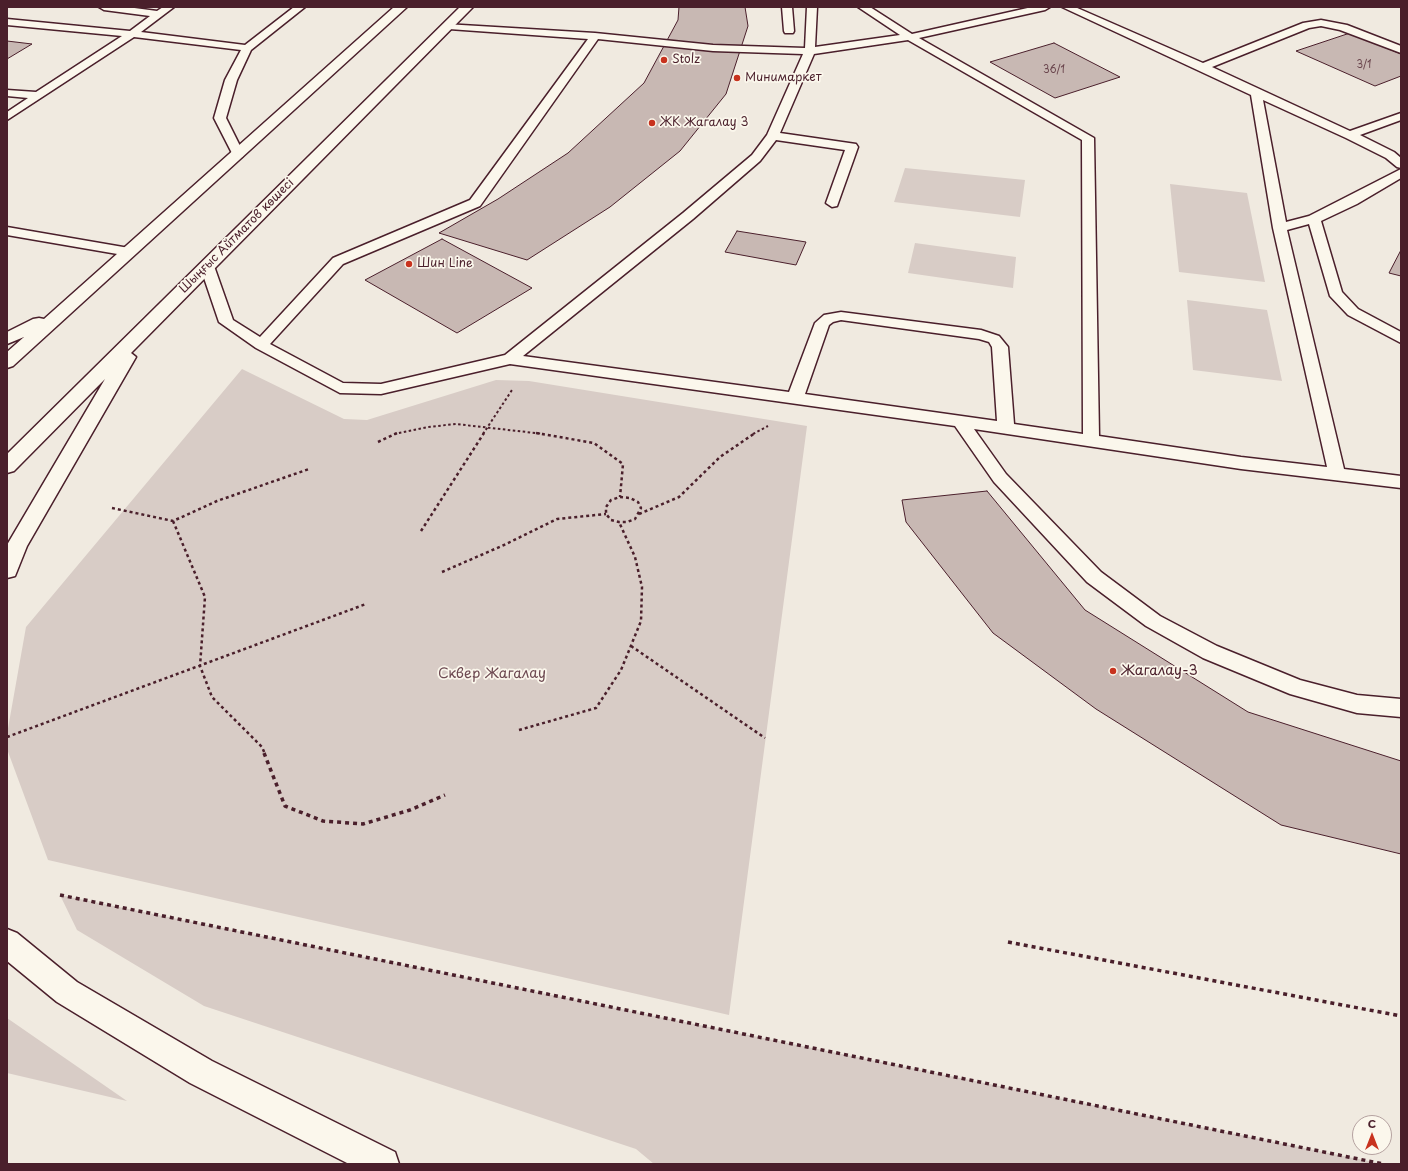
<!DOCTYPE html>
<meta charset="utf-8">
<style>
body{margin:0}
#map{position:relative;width:1408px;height:1171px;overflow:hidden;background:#f0eae0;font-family:"Playpen Sans",sans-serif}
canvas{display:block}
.frame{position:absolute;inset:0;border:8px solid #4a1f2b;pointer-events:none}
.north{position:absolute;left:1352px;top:1115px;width:40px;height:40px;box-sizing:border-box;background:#fbf7ec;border:1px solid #b4a19f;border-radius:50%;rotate:0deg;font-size:11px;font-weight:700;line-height:16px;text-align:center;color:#4a1f2b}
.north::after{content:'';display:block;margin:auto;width:14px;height:18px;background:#c8321e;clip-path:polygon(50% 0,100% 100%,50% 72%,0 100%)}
</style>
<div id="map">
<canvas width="1408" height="1171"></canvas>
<div class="frame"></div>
<div class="north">С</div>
</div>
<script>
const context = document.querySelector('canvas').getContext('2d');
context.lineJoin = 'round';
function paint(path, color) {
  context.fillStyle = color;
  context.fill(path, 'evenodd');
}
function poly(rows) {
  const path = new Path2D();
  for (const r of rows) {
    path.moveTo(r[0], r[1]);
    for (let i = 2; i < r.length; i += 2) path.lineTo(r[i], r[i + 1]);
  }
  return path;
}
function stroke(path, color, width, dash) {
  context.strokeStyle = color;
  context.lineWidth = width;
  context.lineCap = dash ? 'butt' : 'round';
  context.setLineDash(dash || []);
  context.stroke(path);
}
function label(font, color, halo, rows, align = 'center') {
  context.font = font + ' "Playpen Sans",sans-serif';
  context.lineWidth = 3.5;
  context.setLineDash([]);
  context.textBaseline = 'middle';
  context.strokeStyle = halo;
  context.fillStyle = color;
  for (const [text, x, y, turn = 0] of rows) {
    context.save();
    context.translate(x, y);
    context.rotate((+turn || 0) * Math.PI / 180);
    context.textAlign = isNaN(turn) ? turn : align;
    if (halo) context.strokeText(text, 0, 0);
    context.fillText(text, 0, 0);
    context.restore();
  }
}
paint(poly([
 [905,168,1025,180,1020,217,894,202],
 [1170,184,1247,193,1265,282,1179,272],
 [915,243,1016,257,1013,288,908,273],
 [1187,300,1267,310,1282,381,1193,370],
 [242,369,344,419,367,420,496,380,529,381,807,426,729,1015,48,860,7,749,7,734,26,627],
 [60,895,1383,1164,654,1164,636,1149,204,1006,77,930],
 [7,1018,127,1101,7,1073]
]), '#d8ccc6');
const building = poly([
 [679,7,745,7,748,26,726,94,680,151,610,207,527,260,439,233,498,199,568,153,644,83,678,20,679,7],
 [1350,33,1401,54,1401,76,1375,86,1296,51,1350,33],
 [7,41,32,44,7,59,7,41],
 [1054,43,1120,77,1055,98,990,62,1054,43],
 [737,231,806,242,796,265,725,252,737,231],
 [442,239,532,288,457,333,365,280,442,239],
 [1401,250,1401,276,1389,273,1401,250],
 [987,491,1085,610,1248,712,1401,761,1401,854,1281,825,1096,709,993,633,906,522,902,500,987,491]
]);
paint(building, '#c8b8b3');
stroke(building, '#4a1f2b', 1);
const service = poly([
 [99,7,127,7,157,11,163,7,174,7,141,32,245,45,294,7,305,7,251,50,237,80,226,118,244,154,242,157,234,157,214,118,225,80,241,50,134,37,7,120,7,112,28,98,7,96,7,90,36,92,122,36,7,25,7,19,130,31,150,16,104,10,99,7],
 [782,7,792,7,794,31,793,33,785,33,784,31,782,7],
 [807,7,817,7,815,47,900,35,858,7,870,7,912,34,1032,7,1050,7,1045,10,919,38,1094,138,1099,436,1241,457,1327,467,1273,228,1251,95,1062,7,1075,7,1203,63,1303,23,1321,20,1347,25,1401,46,1401,53,1340,30,1321,26,1309,28,1212,67,1350,131,1401,113,1401,120,1360,135,1394,152,1401,158,1401,168,1397,167,1386,158,1346,138,1263,100,1286,222,1309,216,1401,169,1401,178,1357,204,1321,221,1342,292,1358,309,1401,332,1401,343,1348,315,1330,296,1309,224,1287,230,1344,469,1401,476,1401,488,1241,469,974,429,1006,474,1101,572,1160,616,1217,646,1300,680,1357,695,1401,699,1401,717,1357,713,1290,694,1203,658,1146,626,1087,582,994,482,955,426,510,364,381,394,340,393,256,348,219,322,200,266,202,263,207,262,212,263,214,266,233,320,260,337,333,258,470,200,588,39,449,29,444,26,445,24,595,33,713,45,805,48,807,7],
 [598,39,713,51,803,54,767,135,752,155,683,213,505,355,381,384,343,383,270,344,343,264,480,206,598,39],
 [908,40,1082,140,1083,434,1014,424,1008,347,999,336,981,330,841,312,824,315,815,323,789,392,523,356,693,219,760,161,776,140,845,150,826,203,832,207,837,206,858,147,856,144,780,133,814,54,908,40],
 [841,320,979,339,989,342,992,347,997,421,805,394,829,325,833,322,841,320],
 [7,227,129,248,134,249,136,252,134,255,129,256,7,235,7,227]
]);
const secondary = poly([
 [394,7,407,7,13,366,7,368,7,352,24,337,7,344,7,332,33,319,39,318,44,319,394,7],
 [460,7,473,7,131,353,136,357,27,546,15,576,7,578,7,545,105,379,14,471,7,473,7,454,460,7],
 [7,929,17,933,77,982,212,1061,395,1152,399,1164,349,1164,190,1083,57,1002,7,961,7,929]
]);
stroke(service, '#4a1f2b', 3);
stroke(secondary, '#4a1f2b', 3);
stroke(poly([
 [394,434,428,427,456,424,544,434],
 [483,434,512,390],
 [753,434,768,426]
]), '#4a1f2b', 2, [2.5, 2.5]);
stroke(poly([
 [536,433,594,443,623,464,620,497],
 [378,442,397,433],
 [620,497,630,498,638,502,641,508,635,519,627,522,619,522,611,520,606,514,606,507,611,500,620,497],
 [112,508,173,521,217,501,309,469],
 [639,514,679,497,720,457,755,433],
 [173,521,205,597,200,666,212,697,262,747,265,754],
 [421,531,484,433],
 [442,572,504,545,557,519,606,514],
 [631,646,765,738],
 [519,730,596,708,621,670,641,621,642,587,635,557,619,522],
 [7,737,366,604]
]), '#4a1f2b', 2.5, [3, 3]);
stroke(poly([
 [264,753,285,806,323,821,363,824,410,810,445,795],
 [60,895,1383,1164],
 [1008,942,1401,1016]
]), '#4a1f2b', 3.5, [4, 4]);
paint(service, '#fbf7ec');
paint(secondary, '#fbf7ec');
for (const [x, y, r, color] of [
 [664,60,4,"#c8321e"],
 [737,78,4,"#c8321e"],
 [652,123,4,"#c8321e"],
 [409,264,4,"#c8321e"],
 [1113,671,4,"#c8321e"]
]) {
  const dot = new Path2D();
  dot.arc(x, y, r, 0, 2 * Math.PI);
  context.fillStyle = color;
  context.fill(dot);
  stroke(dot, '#fbf7ec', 1.5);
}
label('10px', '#6a454d', null, [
 ["3/1",1364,65],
 ["36/1",1054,70]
]);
label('12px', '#4a1f2b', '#fbf7ec', [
 ["Stolz",672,60],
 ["Минимаркет",745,78],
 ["ЖК Жагалау 3",660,123],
 ["Шин Line",417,264]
], 'left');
label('12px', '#4a1f2b', '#fbf7ec', [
 ["Шыңғыс Айтматов көшесі",237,236,-45]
]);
label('14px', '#4a1f2b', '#fbf7ec', [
 ["Жагалау-3",1121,671]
], 'left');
label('14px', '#6e4a52', '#fbf7ec', [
 ["Сквер Жагалау",492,674]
]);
</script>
